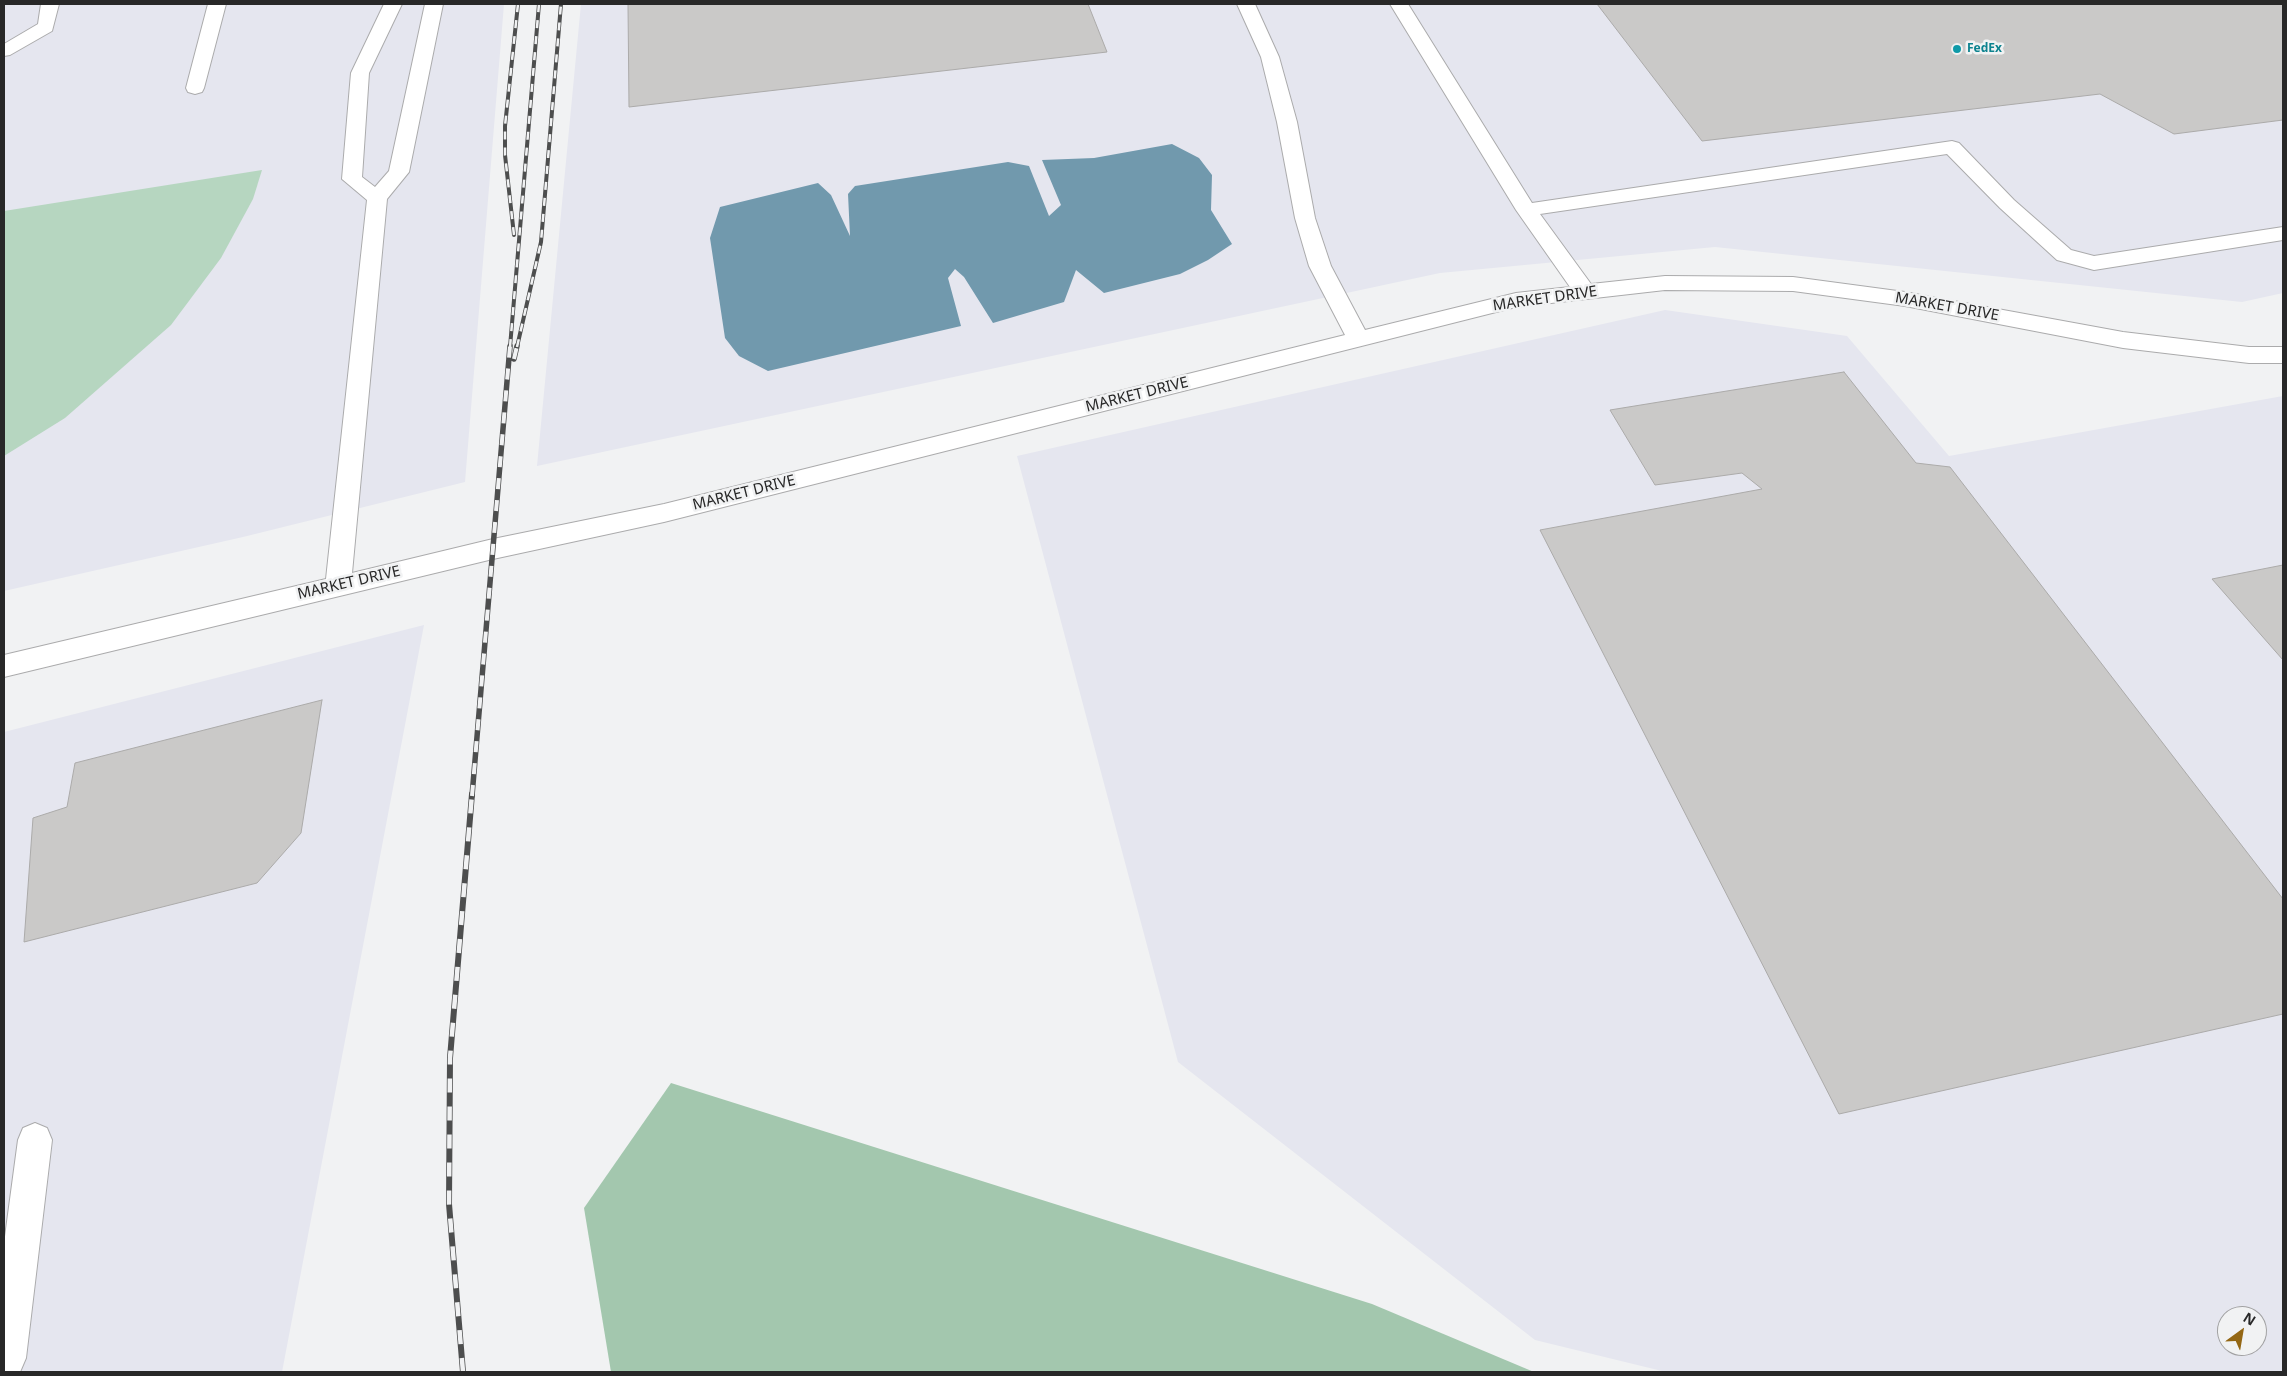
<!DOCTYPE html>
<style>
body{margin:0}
#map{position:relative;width:2287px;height:1376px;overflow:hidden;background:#f1f2f3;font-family:"Noto Sans",sans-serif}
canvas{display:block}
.frame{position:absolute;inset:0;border:5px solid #282828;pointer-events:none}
.north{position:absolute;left:2217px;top:1306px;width:50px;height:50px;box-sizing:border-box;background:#f1f2f3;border:1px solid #a1a1a2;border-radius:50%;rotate:32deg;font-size:14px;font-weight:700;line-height:20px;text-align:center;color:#282828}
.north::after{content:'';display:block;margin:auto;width:18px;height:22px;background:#946714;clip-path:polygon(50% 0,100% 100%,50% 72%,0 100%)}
</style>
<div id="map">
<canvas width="2287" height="1376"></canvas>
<div class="frame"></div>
<div class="north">N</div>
</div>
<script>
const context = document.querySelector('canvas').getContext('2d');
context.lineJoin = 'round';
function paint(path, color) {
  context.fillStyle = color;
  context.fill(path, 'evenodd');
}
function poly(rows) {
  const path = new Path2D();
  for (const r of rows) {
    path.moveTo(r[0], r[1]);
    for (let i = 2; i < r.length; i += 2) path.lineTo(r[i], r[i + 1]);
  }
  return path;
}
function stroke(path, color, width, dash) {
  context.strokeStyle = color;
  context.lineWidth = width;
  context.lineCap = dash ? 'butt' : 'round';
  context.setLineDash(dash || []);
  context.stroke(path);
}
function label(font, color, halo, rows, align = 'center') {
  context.font = font + ' "Noto Sans",sans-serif';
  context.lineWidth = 5;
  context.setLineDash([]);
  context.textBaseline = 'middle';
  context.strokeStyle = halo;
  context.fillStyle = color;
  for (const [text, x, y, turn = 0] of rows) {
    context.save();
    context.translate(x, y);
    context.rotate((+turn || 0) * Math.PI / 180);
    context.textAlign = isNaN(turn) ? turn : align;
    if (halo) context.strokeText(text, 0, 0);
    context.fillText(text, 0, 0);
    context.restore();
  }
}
paint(poly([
 [4,4,504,4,465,482,243,537,4,591],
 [581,4,2283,4,2283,293,2242,302,1715,247,1440,273,537,466],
 [1665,310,1847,336,1949,456,2283,396,2283,1372,1666,1372,1535,1340,1178,1062,1017,456],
 [2227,1316,2257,1316,2257,1346,2227,1346],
 [424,625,282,1372,4,1372,4,732]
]), '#e5e6ef');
paint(poly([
 [262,170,253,199,221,258,171,325,65,418,4,456,4,211]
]), '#b6d6c0');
paint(poly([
 [671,1083,1372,1304,1534,1372,611,1372,584,1208]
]), '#a3c7ae');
paint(poly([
 [1172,144,1199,158,1212,175,1211,210,1232,244,1208,260,1180,274,1104,293,1076,270,1064,302,993,323,964,277,955,269,948,278,961,326,768,371,739,356,725,338,710,238,720,207,818,183,831,195,850,236,848,194,855,186,1008,162,1029,166,1049,216,1061,205,1042,160,1094,158]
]), '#7199ad');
const building = poly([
 [628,4,1088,4,1107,52,629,107,628,4],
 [1597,4,2283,4,2283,120,2174,134,2100,94,1702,141,1597,4],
 [1844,372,1916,463,1950,467,2283,899,2283,1014,1839,1114,1540,530,1762,489,1742,473,1655,485,1610,410,1844,372],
 [2283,565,2283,660,2212,579,2283,565],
 [322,700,301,833,257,883,24,942,33,818,67,807,75,763,322,700]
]);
paint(building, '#cac9c8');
stroke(building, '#acabaa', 1);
const minor = poly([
 [41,4,59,4,52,31,10,55,4,56,4,44,38,24,41,4],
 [208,4,226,4,204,88,202,92,195,94,188,92,186,88,208,4],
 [384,4,402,4,369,73,362,177,375,187,389,171,425,4,443,4,409,172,387,199,352,573,493,539,664,504,1345,335,1309,266,1295,218,1277,122,1261,57,1237,4,1255,4,1279,57,1297,122,1315,218,1331,266,1365,330,1516,293,1570,287,1516,210,1390,4,1408,4,1532,203,1952,141,1959,143,2014,200,2071,250,2094,256,2283,227,2283,240,2094,270,2057,260,2000,208,1947,154,1540,214,1591,284,1665,276,1793,277,1905,292,2123,332,2249,347,2283,347,2283,363,2249,363,2123,348,1905,306,1793,291,1665,290,1516,307,664,522,493,559,4,677,4,655,326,579,367,200,342,179,351,73,384,4],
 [35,1123,47,1128,52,1140,26,1358,20,1372,4,1372,4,1244,18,1140,23,1128,35,1123]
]);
stroke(minor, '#ababac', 2);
paint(minor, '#fff');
const railFar2 = poly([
 [514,235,505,155,505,126,518,4],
 [510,347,539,4],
 [517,347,541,242,561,4]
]);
const railFar1 = poly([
 [514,359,517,346],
 [472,796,510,346]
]);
const rail = poly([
 [463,1372,449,1204,450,1058,472,794]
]);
stroke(railFar2, '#4d4e4e', 4);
stroke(railFar1, '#4d4e4e', 5.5);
stroke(rail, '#4d4e4e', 6);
stroke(railFar2, '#f1f2f3', 2.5, [8]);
stroke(railFar1, '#f1f2f3', 4, [11]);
stroke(rail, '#f1f2f3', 4.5, [14]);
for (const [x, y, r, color] of [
 [1957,49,5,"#0f9aa8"]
]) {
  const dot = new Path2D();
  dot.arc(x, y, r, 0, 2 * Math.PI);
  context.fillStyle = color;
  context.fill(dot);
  stroke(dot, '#f1f2f3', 2);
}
label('bold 12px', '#0d838f', '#f1f2f3', [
 ["FedEx",1967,49]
], 'left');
label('15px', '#282828', '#f1f2f3', [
 ["MARKET DRIVE",1545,299,-8],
 ["MARKET DRIVE",1947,307,10],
 ["MARKET DRIVE",1137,395,-14],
 ["MARKET DRIVE",744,493,-14],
 ["MARKET DRIVE",349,583,-13]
]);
</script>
